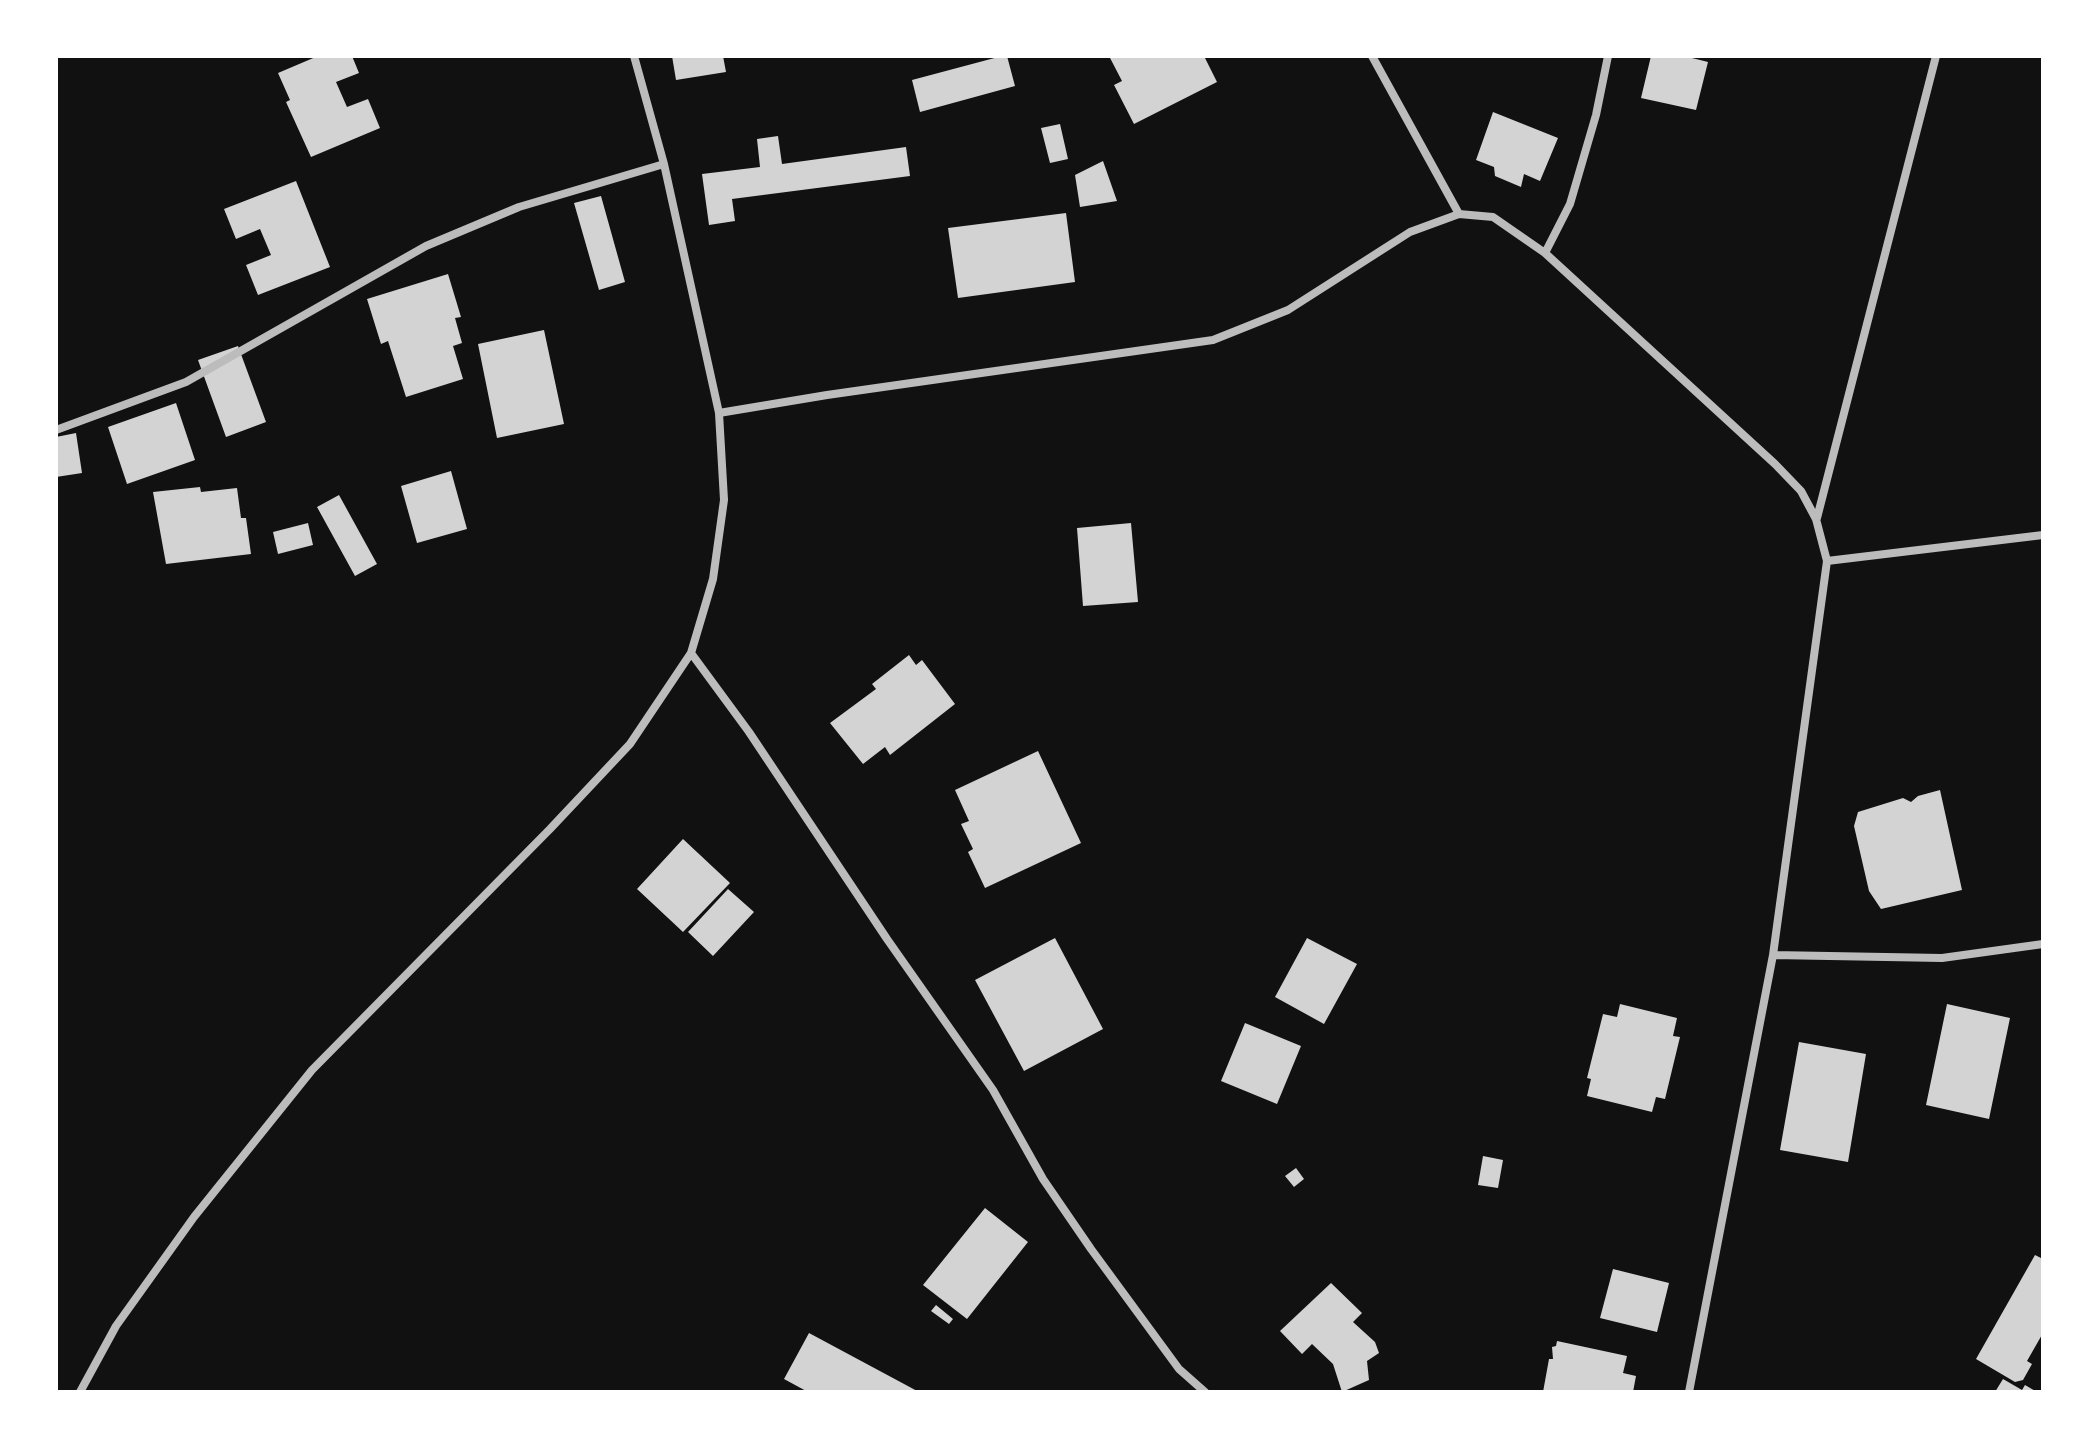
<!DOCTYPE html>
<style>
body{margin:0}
#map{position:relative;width:2099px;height:1448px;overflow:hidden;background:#111;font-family:Figtree,sans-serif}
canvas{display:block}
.frame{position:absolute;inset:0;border:58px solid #fff;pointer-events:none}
</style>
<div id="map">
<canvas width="2099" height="1448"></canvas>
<div class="frame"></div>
</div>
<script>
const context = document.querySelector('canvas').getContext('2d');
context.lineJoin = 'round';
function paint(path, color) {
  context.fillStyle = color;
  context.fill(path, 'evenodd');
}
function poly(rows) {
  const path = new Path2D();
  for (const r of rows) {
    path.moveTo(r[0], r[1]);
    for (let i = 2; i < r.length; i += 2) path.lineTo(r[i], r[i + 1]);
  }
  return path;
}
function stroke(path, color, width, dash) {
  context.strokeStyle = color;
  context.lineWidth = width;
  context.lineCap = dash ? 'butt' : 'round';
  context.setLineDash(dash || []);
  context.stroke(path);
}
paint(poly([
 [318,56,352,56,359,73,336,82,347,107,368,99,380,128,311,157,286,102,290,100,278,73],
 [672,56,723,56,726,72,676,80],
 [1002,56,1007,56,1015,86,920,112,912,80],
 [1109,56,1204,56,1217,82,1134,124,1114,85,1122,81],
 [1651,56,1684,56,1708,62,1696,110,1641,98],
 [1493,112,1558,138,1540,181,1524,174,1521,187,1495,176,1494,167,1476,160],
 [1060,124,1068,159,1050,163,1041,128],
 [778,136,782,164,906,147,910,176,732,199,735,221,709,225,702,174,760,167,757,139],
 [1103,161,1117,201,1080,207,1075,175],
 [296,181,330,267,258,295,246,265,271,255,260,229,236,239,224,209],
 [601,196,625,282,599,290,574,203],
 [1066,213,1075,282,958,298,948,228],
 [448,274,461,317,455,318,462,343,453,346,463,379,406,397,388,341,381,344,367,299],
 [544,330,564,424,497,438,478,344],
 [238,346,266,422,226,437,198,360],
 [176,403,195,460,127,484,108,427],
 [76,433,82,473,56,477,56,437],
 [451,471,467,529,417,543,401,486],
 [200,487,201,492,237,488,241,518,246,518,251,554,166,564,153,492],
 [339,495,377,564,355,576,317,507],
 [308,523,313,545,278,554,273,532],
 [1131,523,1138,602,1083,606,1077,528],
 [909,655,916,665,922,660,955,704,890,755,885,747,863,764,830,723,876,689,872,684],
 [1038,751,1081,843,985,888,968,852,973,849,961,824,969,821,955,790],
 [1940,790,1962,890,1881,909,1869,891,1854,826,1858,812,1903,798,1911,802,1918,796],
 [683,839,730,883,683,932,637,889],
 [728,889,754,912,713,956,688,932],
 [1055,938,1103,1029,1024,1071,975,980],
 [1307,938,1357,964,1324,1024,1275,997],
 [1620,1004,1677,1018,1673,1036,1680,1037,1665,1099,1656,1097,1652,1112,1587,1096,1591,1079,1587,1078,1603,1014,1617,1017],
 [1947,1004,2010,1018,1989,1119,1926,1105],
 [1245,1023,1301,1046,1277,1104,1221,1081],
 [1799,1042,1866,1054,1848,1162,1780,1150],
 [1483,1156,1503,1160,1498,1188,1478,1185],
 [1296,1168,1304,1179,1294,1187,1285,1176],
 [985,1208,1028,1242,967,1319,923,1285],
 [2035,1255,2043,1259,2043,1333,2027,1361,2032,1364,2023,1380,2015,1382,1976,1359],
 [1613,1269,1669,1283,1657,1332,1600,1318],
 [1331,1283,1362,1313,1353,1322,1375,1342,1379,1353,1367,1361,1369,1380,1342,1392,1333,1364,1312,1344,1302,1354,1280,1331],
 [936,1305,953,1319,949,1324,931,1311],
 [809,1333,919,1392,808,1392,784,1379],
 [1557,1341,1627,1356,1623,1373,1636,1376,1633,1392,1543,1392,1549,1359,1553,1359,1552,1347,1556,1346],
 [2003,1379,2022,1390,2025,1385,2037,1392,1995,1392]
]), '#d3d3d3');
stroke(poly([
 [1372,56,1459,214],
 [1545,253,1570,204,1596,115,1608,56],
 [719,413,827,395,1213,340,1288,310,1410,232,1459,214,1493,217,1545,253,1775,464,1801,491,1816,519,1827,561,1773,955,1689,1392],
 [56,430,186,382,426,246,519,207,664,164],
 [1817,518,1936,56],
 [1827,561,2043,535],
 [691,653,749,732,887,939,993,1090,1043,1179,1091,1249,1179,1369,1205,1392],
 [1773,955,1942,958,2043,944],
 [80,1392,116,1326,194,1217,312,1070,550,829,630,744,691,653,713,579,724,500,719,413,664,164,634,56]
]), '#bcbcbc', 8);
</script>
